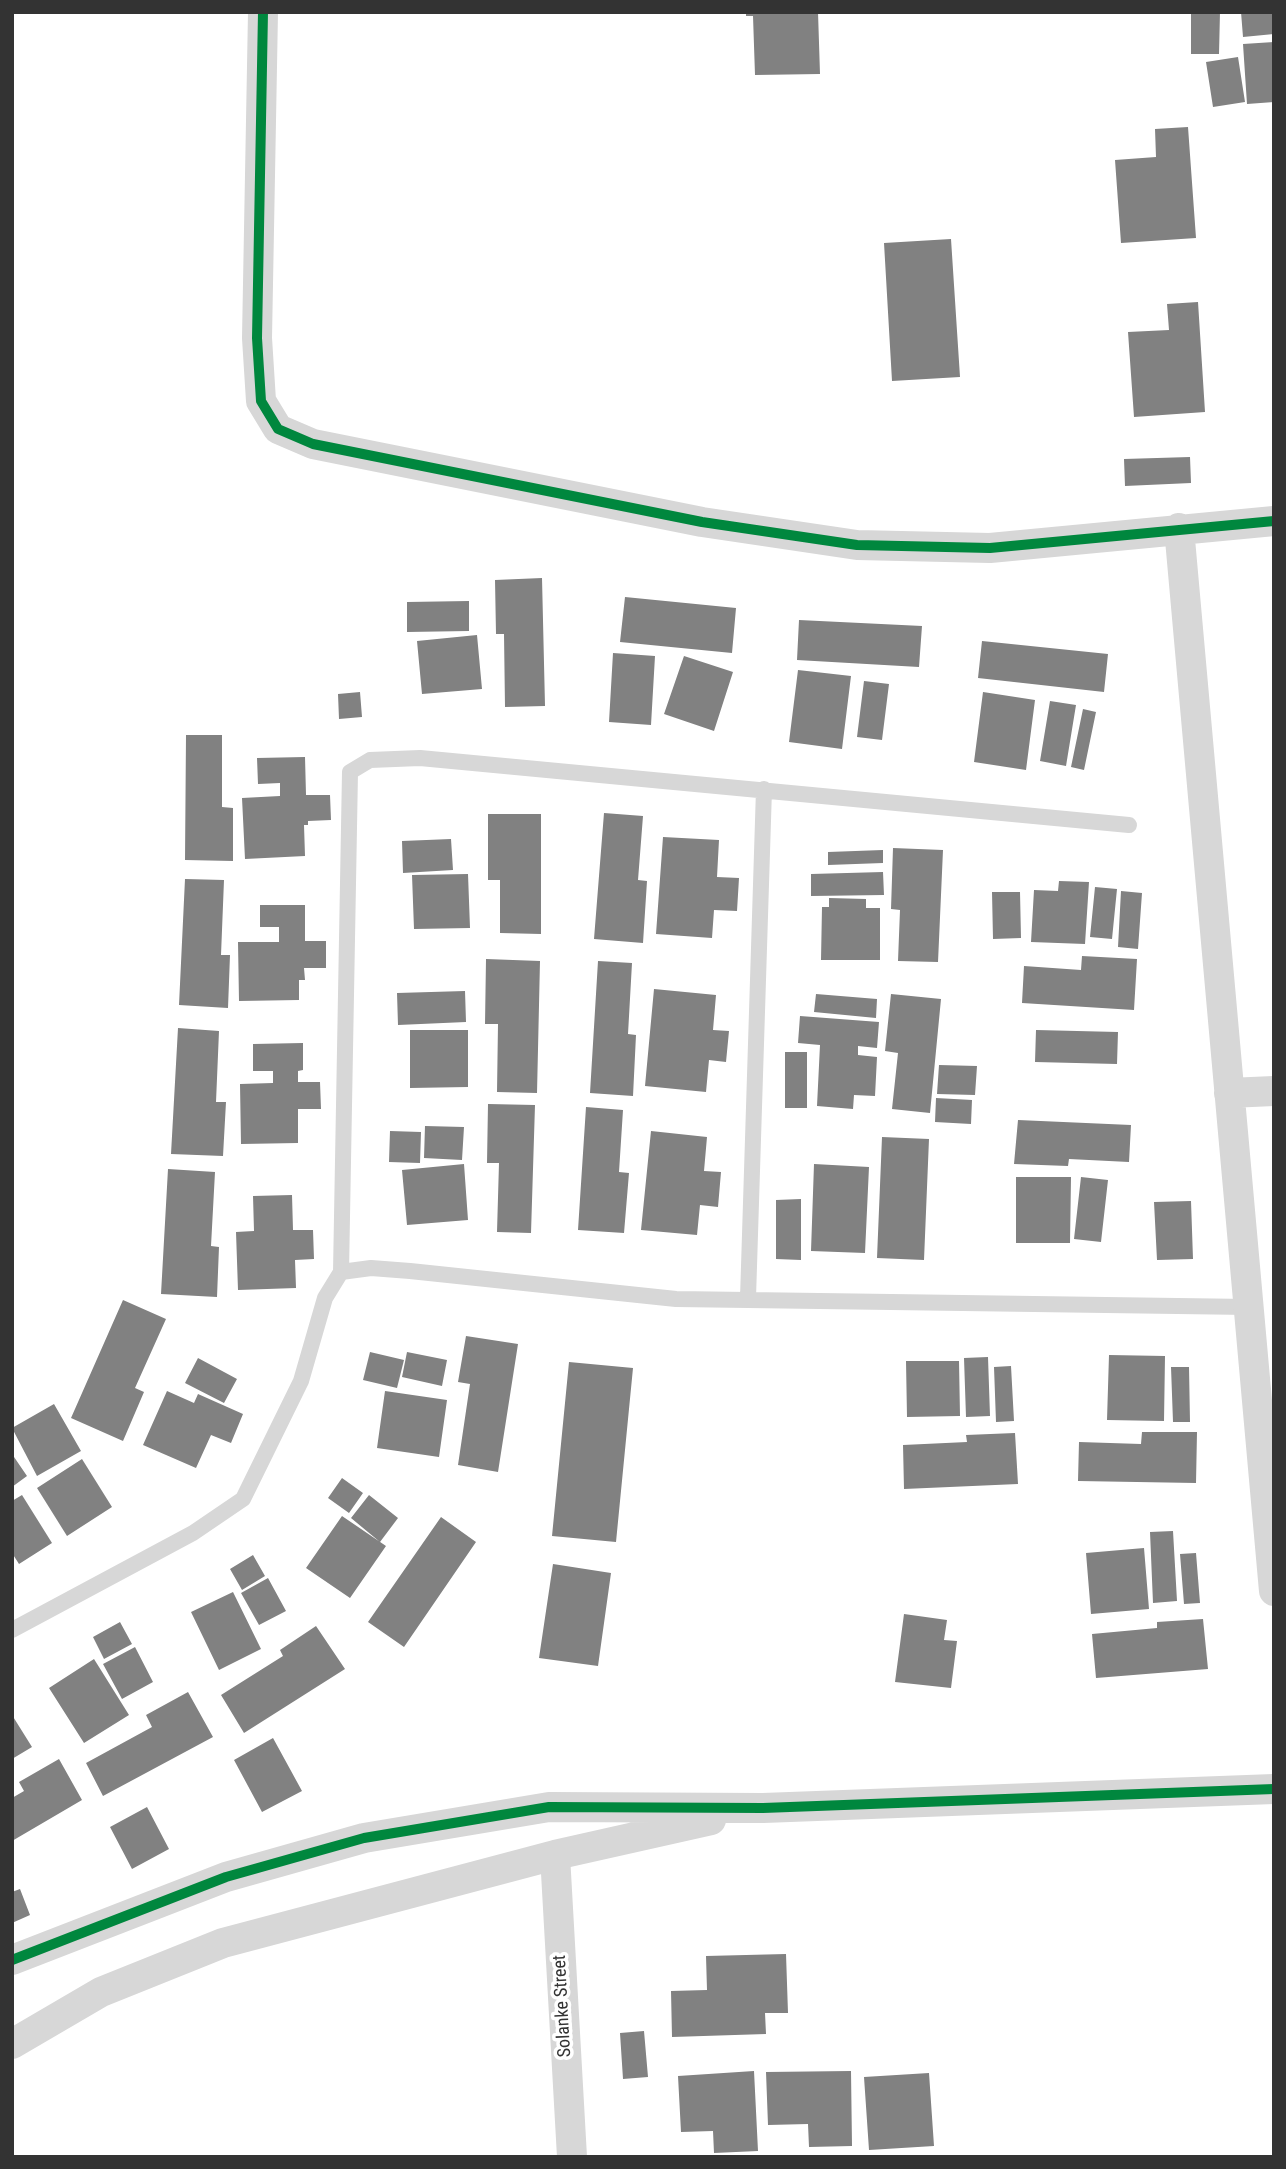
<!DOCTYPE html>
<style>
body{margin:0}
#map{position:relative;width:1286px;height:2169px;overflow:hidden;background:#fff;font-family:"Roboto Condensed",sans-serif}
canvas{display:block}
.frame{position:absolute;inset:0;border:14px solid #333;pointer-events:none}
</style>
<div id="map">
<canvas width="1286" height="2169"></canvas>
<div class="frame"></div>
</div>
<script>
const context = document.querySelector('canvas').getContext('2d');
context.lineJoin = 'round';
function paint(path, color) {
  context.fillStyle = color;
  context.fill(path, 'evenodd');
}
function poly(rows) {
  const path = new Path2D();
  for (const r of rows) {
    path.moveTo(r[0], r[1]);
    for (let i = 2; i < r.length; i += 2) path.lineTo(r[i], r[i + 1]);
  }
  return path;
}
function stroke(path, color, width, dash) {
  context.strokeStyle = color;
  context.lineWidth = width;
  context.lineCap = dash ? 'butt' : 'round';
  context.setLineDash(dash || []);
  context.stroke(path);
}
function label(font, color, halo, rows, align = 'center') {
  context.font = font + ' "Roboto Condensed",sans-serif';
  context.lineWidth = 7;
  context.setLineDash([]);
  context.textBaseline = 'middle';
  context.strokeStyle = halo;
  context.fillStyle = color;
  for (const [text, x, y, turn = 0] of rows) {
    context.save();
    context.translate(x, y);
    context.rotate((+turn || 0) * Math.PI / 180);
    context.textAlign = isNaN(turn) ? turn : align;
    if (halo) context.strokeText(text, 0, 0);
    context.fillText(text, 0, 0);
    context.restore();
  }
}
paint(poly([
 [746,12,818,12,820,74,755,75,753,16,746,16],
 [1191,12,1220,12,1219,54,1191,54],
 [1241,12,1274,12,1274,34,1243,37],
 [1274,42,1274,102,1247,104,1243,44],
 [1238,57,1245,102,1213,107,1206,62],
 [1188,127,1196,238,1121,243,1115,160,1156,157,1155,129],
 [951,239,960,377,892,381,884,243],
 [1198,302,1205,412,1134,417,1128,332,1169,330,1167,304],
 [1190,457,1191,483,1125,486,1124,459],
 [542,578,545,706,505,707,504,634,496,634,495,580],
 [625,597,736,608,732,653,620,642],
 [469,601,469,631,407,632,407,602],
 [799,620,922,626,919,667,797,660],
 [477,635,482,689,422,694,417,641],
 [982,641,1108,654,1104,692,978,678],
 [613,653,655,656,651,725,609,722],
 [684,656,733,672,714,731,664,714],
 [798,670,851,676,842,749,789,742],
 [864,681,889,684,882,740,857,737],
 [360,692,362,717,339,719,338,694],
 [983,692,1035,700,1026,770,974,762],
 [1050,701,1076,705,1066,766,1040,761],
 [1083,709,1096,712,1084,770,1071,767],
 [186,735,222,735,222,807,233,808,233,861,185,860],
 [305,757,306,795,330,795,331,820,308,821,308,825,304,825,305,856,245,859,242,798,280,796,280,783,258,784,257,758],
 [604,813,643,816,638,880,647,881,643,943,594,939],
 [488,814,541,814,541,934,500,933,500,880,488,880],
 [663,837,719,840,717,877,739,878,737,911,714,910,712,938,656,934],
 [451,839,453,870,403,873,402,841],
 [893,848,943,850,938,962,898,961,900,910,891,909],
 [883,850,883,863,828,865,828,852],
 [883,872,884,895,811,896,811,874],
 [468,874,470,928,414,929,412,875],
 [185,879,224,880,221,955,230,955,228,1008,179,1005],
 [1059,881,1089,882,1085,944,1031,942,1034,890,1058,891],
 [1095,887,1117,889,1112,939,1090,937],
 [1121,891,1142,893,1138,949,1118,947],
 [992,892,1020,892,1021,938,993,939],
 [829,898,866,899,866,908,880,908,880,960,821,960,822,907,829,907],
 [260,905,305,905,305,941,326,941,326,968,304,968,305,980,299,980,299,1000,239,1001,238,942,279,942,279,927,260,927],
 [1082,956,1137,959,1134,1010,1022,1003,1024,966,1081,970],
 [486,959,540,961,537,1093,497,1092,498,1024,485,1024],
 [598,961,632,963,628,1034,636,1035,633,1096,590,1093],
 [654,989,716,995,713,1030,729,1031,726,1062,709,1060,706,1092,645,1086],
 [465,991,466,1022,398,1025,397,993],
 [816,994,877,999,876,1018,814,1012],
 [891,994,941,999,930,1113,892,1109,898,1053,885,1051],
 [800,1016,879,1022,877,1048,858,1046,858,1055,877,1057,875,1096,854,1095,853,1109,817,1106,820,1045,798,1043],
 [178,1028,219,1031,216,1102,226,1102,223,1156,171,1154],
 [410,1030,468,1030,468,1087,410,1088],
 [1036,1030,1118,1032,1117,1064,1035,1062],
 [303,1043,303,1070,298,1071,298,1082,320,1082,321,1109,298,1109,298,1143,241,1144,240,1084,273,1083,273,1071,253,1071,253,1044],
 [785,1052,807,1052,807,1108,785,1108],
 [939,1065,977,1066,975,1095,937,1094],
 [936,1098,972,1100,971,1124,935,1122],
 [488,1104,535,1105,531,1233,497,1232,499,1163,487,1163],
 [586,1107,623,1110,619,1172,629,1173,624,1233,578,1230],
 [1018,1120,1131,1125,1129,1162,1069,1159,1068,1166,1014,1164],
 [425,1126,464,1127,462,1160,424,1158],
 [390,1131,421,1132,420,1163,389,1162],
 [651,1131,707,1137,704,1171,721,1172,718,1207,700,1205,697,1235,641,1230],
 [882,1137,929,1139,924,1260,877,1258],
 [464,1164,468,1220,407,1225,402,1170],
 [814,1164,869,1167,865,1253,811,1251],
 [168,1169,215,1172,211,1246,219,1247,217,1297,161,1294],
 [1016,1177,1071,1177,1070,1243,1016,1243],
 [1081,1177,1108,1180,1101,1242,1074,1239],
 [292,1195,293,1230,313,1230,314,1259,295,1260,296,1288,238,1290,236,1232,254,1231,253,1196],
 [801,1199,801,1260,776,1259,776,1200],
 [1191,1201,1193,1259,1157,1260,1154,1202],
 [123,1300,166,1319,135,1388,144,1392,123,1441,71,1418],
 [466,1336,518,1344,498,1472,458,1465,470,1384,458,1382],
 [370,1352,404,1360,397,1388,363,1380],
 [407,1352,447,1360,442,1386,402,1377],
 [1109,1355,1165,1356,1164,1421,1107,1420],
 [988,1357,990,1416,966,1417,964,1358],
 [198,1358,237,1379,224,1403,185,1383],
 [906,1361,959,1361,960,1416,907,1417],
 [569,1362,633,1368,616,1542,552,1536],
 [1011,1366,1014,1421,996,1422,994,1367],
 [1171,1367,1189,1367,1190,1422,1173,1422],
 [167,1391,194,1403,198,1394,243,1414,231,1443,211,1435,196,1468,143,1445],
 [385,1391,447,1400,439,1457,377,1448],
 [54,1404,81,1451,37,1476,12,1428],
 [1142,1432,1197,1432,1196,1483,1078,1481,1079,1442,1141,1444],
 [1015,1433,1018,1484,904,1489,903,1445,967,1442,966,1435],
 [12,1454,27,1476,12,1487],
 [82,1459,112,1507,67,1536,37,1488],
 [342,1478,363,1493,349,1513,328,1498],
 [22,1495,52,1543,19,1564,12,1553,12,1501],
 [369,1495,398,1518,380,1542,351,1518],
 [342,1516,386,1546,350,1598,306,1568],
 [441,1517,476,1542,404,1647,368,1622],
 [1173,1531,1177,1601,1153,1603,1150,1532],
 [1144,1548,1149,1609,1091,1614,1086,1553],
 [1196,1553,1200,1603,1184,1604,1180,1554],
 [253,1555,265,1576,242,1590,230,1569],
 [553,1564,611,1573,598,1666,539,1658],
 [268,1578,286,1611,259,1625,241,1593],
 [233,1592,261,1649,219,1670,191,1612],
 [904,1614,947,1620,944,1640,957,1641,951,1688,895,1682],
 [1203,1619,1208,1669,1096,1678,1092,1634,1157,1628,1157,1622],
 [120,1622,132,1644,104,1659,93,1637],
 [316,1626,345,1669,244,1733,221,1695,283,1656,280,1650],
 [135,1647,153,1682,122,1699,103,1664],
 [94,1659,129,1715,84,1743,49,1688],
 [188,1692,213,1737,103,1796,86,1763,152,1727,146,1715],
 [12,1715,32,1747,12,1759],
 [273,1738,302,1791,262,1812,234,1760],
 [59,1759,82,1800,12,1841,12,1798,24,1791,19,1782],
 [147,1807,169,1849,132,1869,110,1827],
 [20,1889,30,1915,12,1923,12,1892],
 [786,1954,788,2013,765,2013,766,2034,672,2037,671,1991,707,1990,706,1956],
 [644,2031,648,2077,623,2079,620,2033],
 [754,2071,758,2151,714,2153,713,2131,681,2132,678,2076],
 [851,2071,852,2146,809,2147,808,2124,768,2125,766,2072],
 [929,2073,934,2146,869,2150,864,2077]
]), '#818181');
stroke(poly([
 [341,1272,350,772,370,760,420,758,1129,825],
 [748,1298,764,789],
 [12,1630,193,1533,243,1499,301,1381,325,1298,341,1272,371,1268,410,1271,676,1299,1249,1307]
]), '#d7d7d7', 16);
stroke(poly([
 [263,12,257,338,261,401,278,429,313,444,702,522,857,545,990,548,1274,521],
 [1179,528,1274,1591],
 [1229,1093,1274,1091],
 [555,1855,572,2157],
 [12,1960,226,1877,364,1838,549,1807,763,1808,1274,1789],
 [12,2044,101,1992,223,1943,555,1855,711,1820]
]), '#d7d7d7', 30);
stroke(poly([
 [263,12,257,338,261,401,278,429,313,444,702,522,857,545,990,548,1274,521],
 [12,1960,226,1877,364,1838,549,1807,763,1808,1274,1789]
]), '#00873e', 10);
label('18px', '#333', '#fff', [
 ["Solanke Street",563,2006,-93]
]);
</script>
